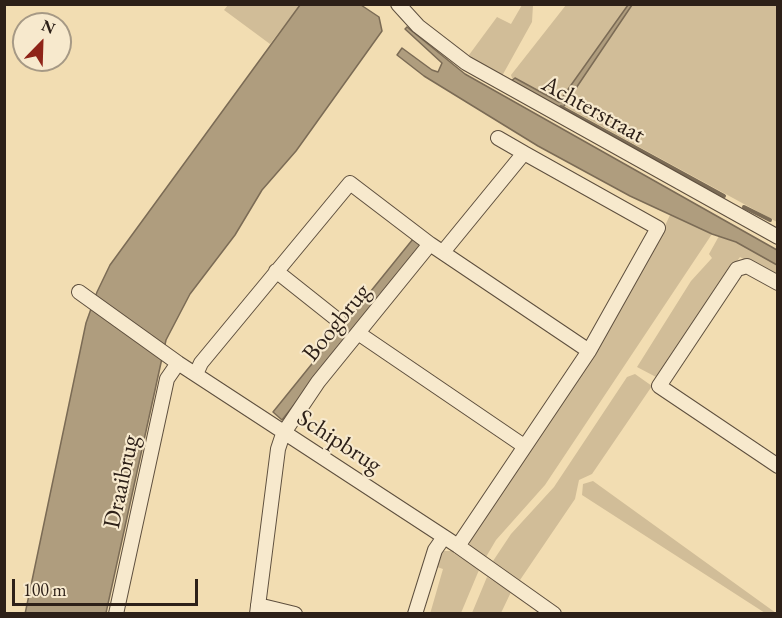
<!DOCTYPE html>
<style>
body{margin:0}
#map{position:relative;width:782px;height:618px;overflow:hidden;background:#f2ddb2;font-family:"EB Garamond",serif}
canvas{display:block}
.frame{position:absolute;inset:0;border:6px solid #2d2018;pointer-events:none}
.north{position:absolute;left:12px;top:12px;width:60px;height:60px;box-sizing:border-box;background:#f7e9cd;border:2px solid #a69985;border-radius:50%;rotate:23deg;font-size:16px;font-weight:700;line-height:24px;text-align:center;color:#2d2018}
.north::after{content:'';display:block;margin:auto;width:21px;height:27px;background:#8f2418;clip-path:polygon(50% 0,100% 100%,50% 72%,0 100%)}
.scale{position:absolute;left:12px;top:579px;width:186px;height:27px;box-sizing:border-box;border:3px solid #2d2018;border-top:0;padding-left:8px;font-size:18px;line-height:21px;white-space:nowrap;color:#2d2018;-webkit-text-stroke:4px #f7e9cd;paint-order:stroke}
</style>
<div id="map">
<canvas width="782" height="618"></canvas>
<div class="frame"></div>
<div class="north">N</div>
<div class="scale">100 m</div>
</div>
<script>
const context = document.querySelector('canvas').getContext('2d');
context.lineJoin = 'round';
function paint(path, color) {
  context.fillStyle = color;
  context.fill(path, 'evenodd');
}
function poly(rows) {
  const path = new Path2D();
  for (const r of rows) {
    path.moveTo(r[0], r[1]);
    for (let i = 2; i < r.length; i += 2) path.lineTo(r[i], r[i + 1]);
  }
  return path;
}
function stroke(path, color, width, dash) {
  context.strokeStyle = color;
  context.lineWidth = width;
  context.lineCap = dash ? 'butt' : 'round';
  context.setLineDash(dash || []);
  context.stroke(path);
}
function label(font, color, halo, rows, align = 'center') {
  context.font = font + ' "EB Garamond",serif';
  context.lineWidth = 4.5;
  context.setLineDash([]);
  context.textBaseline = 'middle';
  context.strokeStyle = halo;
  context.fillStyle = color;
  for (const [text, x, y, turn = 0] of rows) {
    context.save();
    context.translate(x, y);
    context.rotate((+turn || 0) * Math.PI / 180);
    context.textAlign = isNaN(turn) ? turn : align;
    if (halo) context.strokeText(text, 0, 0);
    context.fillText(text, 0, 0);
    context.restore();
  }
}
paint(poly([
 [228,5,300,5,270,44,224,10],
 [522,5,533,5,532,22,502,76,490,75,466,59,497,17,511,24],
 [566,5,627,6,559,102,512,78,511,75],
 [632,5,777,5,777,222,564,106],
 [670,215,712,234,545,485,496,540,486,557,470,546,469,541,663,230],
 [719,236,736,242,777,265,777,278,740,257,656,377,637,367,691,281,712,258,709,254],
 [635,374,652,386,592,474,579,480,575,499,520,580,493,561,511,534,554,487,627,377],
 [593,481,776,613,765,613,582,495,583,484],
 [443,551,451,551,479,570,461,613,430,614,443,569,434,566,439,554],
 [487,577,511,592,501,613,472,613]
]), '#d1bd98');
const water = poly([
 [300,5,361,5,379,17,382,31,296,151,262,190,235,235,190,294,166,340,106,613,25,614,86,323,97,292,110,265,300,5],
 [628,5,632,5,564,106,560,109,511,81,515,78,559,102,628,5],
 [407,27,465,74,777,250,777,265,736,242,712,234,630,196,538,146,424,76,397,55,402,48,432,70,438,72,442,63,405,29,407,27],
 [413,239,421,245,282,420,273,412,413,239]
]);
paint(water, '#af9d7e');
stroke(water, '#7b6b55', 1.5);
stroke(poly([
 [561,107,724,196],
 [744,207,770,220]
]), '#7b6b55', 4);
const minor = poly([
 [398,4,418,26,466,63,778,237],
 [498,138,524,153],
 [443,252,524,153,658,228,589,351,458,546],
 [276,271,339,321],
 [778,283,747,266,737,269,659,386,778,466],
 [79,292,178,363,458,546,554,614],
 [358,333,524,446],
 [196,374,201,363,350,183,430,244,589,351],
 [258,605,295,614],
 [116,614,167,379,178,363],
 [257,614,278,449,283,434,318,382,430,244],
 [415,614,435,550,444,537]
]);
stroke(minor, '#5e4f3e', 16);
stroke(minor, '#f7e9cd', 14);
label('24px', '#2d2018', '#f7e9cd', [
 ["Achterstraat",593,110,29],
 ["Boogbrug",337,323,-51],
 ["Schipbrug",339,442,33],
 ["Draaibrug",122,482,-78]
]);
</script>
